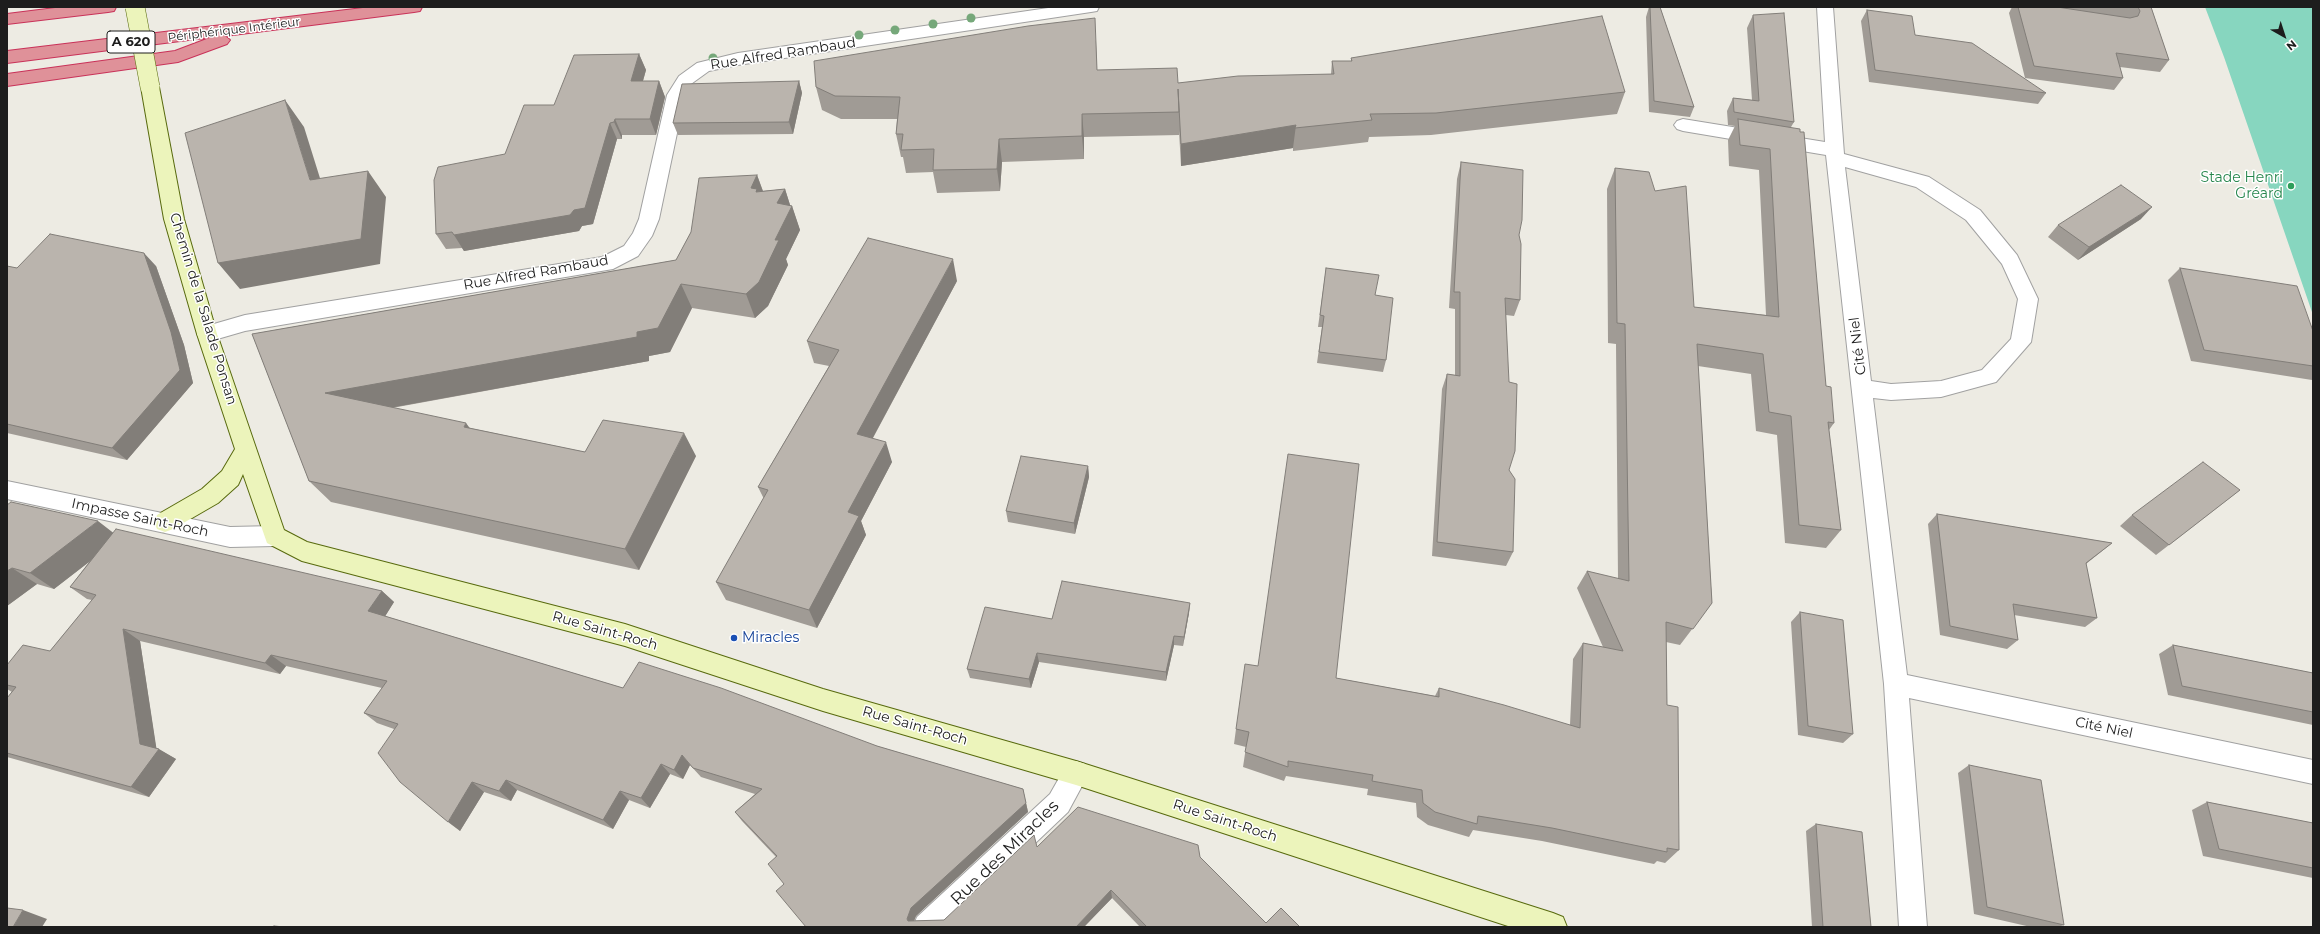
<!DOCTYPE html>
<meta charset="utf-8">
<style>
body{margin:0}
#map{position:relative;width:2320px;height:934px;overflow:hidden;background:#edebe3;font-family:Montserrat,sans-serif}
canvas{display:block}
.frame{position:absolute;inset:0;border:8px solid #1d1d1d;pointer-events:none}
.north{position:absolute;left:2264px;top:16px;width:40px;height:40px;-webkit-text-stroke:3px #fff;paint-order:stroke;rotate:141deg;font-size:11px;font-weight:700;line-height:16px;text-align:center;color:#1d1d1d}
.north::after{content:'';display:block;margin:auto;width:14px;height:18px;background:#1d1d1d;clip-path:polygon(50% 0,100% 100%,50% 72%,0 100%)}
</style>
<div id="map">
<canvas width="2320" height="934"></canvas>
<div class="frame"></div>
<div class="north">N</div>
</div>
<script>
const context = document.querySelector('canvas').getContext('2d');
context.lineJoin = 'round';
function paint(path, color) {
  context.fillStyle = color;
  context.fill(path, 'evenodd');
}
function poly(rows) {
  const path = new Path2D();
  for (const r of rows) {
    path.moveTo(r[0], r[1]);
    for (let i = 2; i < r.length; i += 2) path.lineTo(r[i], r[i + 1]);
  }
  return path;
}
function stroke(path, color, width, dash) {
  context.strokeStyle = color;
  context.lineWidth = width;
  context.lineCap = dash ? 'butt' : 'round';
  context.setLineDash(dash || []);
  context.stroke(path);
}
function label(font, color, halo, rows, align = 'center') {
  context.font = font + ' Montserrat,sans-serif';
  context.lineWidth = 3;
  context.setLineDash([]);
  context.textBaseline = 'middle';
  context.strokeStyle = halo;
  context.fillStyle = color;
  for (const [text, x, y, turn = 0] of rows) {
    context.save();
    context.translate(x, y);
    context.rotate((+turn || 0) * Math.PI / 180);
    context.textAlign = isNaN(turn) ? turn : align;
    if (halo) context.strokeText(text, 0, 0);
    context.fillText(text, 0, 0);
    context.restore();
  }
}
paint(poly([
 [2205,7,2313,7,2313,315,2224,57]
]), '#87d6bf');
const lane = poly([
 [1817,7,1833,7,1844,154,1929,177,1980,210,2017,255,2038,299,2031,342,1996,382,1941,397,1891,400,1873,398,1907,675,2313,760,2313,784,1909,698,1927,927,1899,927,1884,684,1826,155,1683,131,1677,129,1674,125,1677,121,1683,119,1825,142,1817,7],
 [1845,167,1916,187,1966,220,2002,264,2018,299,2011,339,1982,370,1941,381,1891,384,1871,381,1845,167]
]);
const street = poly([
 [1055,7,1099,7,1097,11,1091,12,738,65,709,71,691,84,685,95,659,219,652,236,638,256,613,269,245,331,207,342,200,340,197,334,200,328,245,315,602,257,624,246,633,233,639,219,667,95,679,76,697,63,738,53,1055,7],
 [7,481,230,527,275,526,283,529,286,536,283,543,275,546,230,547,7,499,7,481],
 [1076,761,1085,764,1089,773,1068,812,947,927,913,927,917,917,1050,794,1067,764,1076,761]
]);
const secondary = poly([
 [150,81,156,83,159,87,184,219,217,334,284,530,307,542,625,624,823,689,1076,761,1553,913,1563,917,1567,927,1511,927,1076,785,823,711,625,646,302,561,267,543,243,474,238,485,218,503,173,529,165,532,157,529,154,522,157,515,202,489,222,471,235,449,197,334,164,219,141,87,144,83,150,81]
]);
const highway = poly([
 [63,7,116,7,114,11,108,12,7,24,7,14,63,7],
 [371,7,422,7,420,11,414,12,225,36,230,40,227,44,178,62,7,86,7,74,175,51,212,37,7,63,7,51,371,7]
]);
stroke(lane, '#a1a1a1', 2);
stroke(street, '#a1a1a1', 2);
stroke(secondary, '#586a0e', 2);
stroke(highway, '#c93259', 2);
paint(lane, '#fff');
paint(street, '#fff');
paint(secondary, '#ecf4bb');
paint(highway, '#df9199');
const secondaryBridge = poly([
 [135,7,150,87]
]);
stroke(secondaryBridge, '#586a0e', 20, []);
stroke(secondaryBridge, '#ecf4bb', 19);
context.fillStyle = '#76a87a';
for (const [x, y] of [
 [971,18],
 [933,24],
 [895,30],
 [859,35],
 [713,58]
]) {
  context.beginPath();
  context.arc(x, y, 4.5, 0, 2 * Math.PI);
  context.fill();
}
paint(poly([
 [1649,7,1660,7,1694,107,1690,117,1649,112,1646,17],
 [2012,7,2151,7,2169,60,2160,72,2120,67,2123,78,2114,90,2025,78,2009,13],
 [1867,10,1915,35,2046,93,2038,104,1869,82,1861,21],
 [1753,15,1794,122,1791,127,1826,386,1834,423,1829,430,1841,530,1826,548,1785,543,1777,435,1756,431,1751,374,1698,366,1712,603,1680,645,1666,642,1667,705,1679,850,1665,863,1657,861,1654,864,1542,841,1473,830,1469,837,1428,825,1417,817,1416,803,1367,795,1368,789,1286,776,1284,781,1243,767,1246,747,1234,744,1236,729,1336,678,1435,696,1439,688,1570,725,1573,659,1583,643,1603,647,1577,588,1587,571,1618,579,1616,344,1608,343,1607,189,1615,168,1655,191,1694,307,1766,315,1759,170,1729,166,1728,140,1735,126,1728,125,1727,111,1733,98,1752,100,1747,28],
 [1096,41,1097,70,1178,83,1331,74,1332,61,1351,61,1351,58,1625,92,1617,114,1431,135,1369,137,1368,142,1293,151,1293,148,1181,166,1179,131,1179,135,1084,137,1084,159,1002,162,1000,191,937,193,933,172,906,173,903,157,901,157,896,134,897,119,841,119,822,110,816,87],
 [639,54,646,70,643,81,659,81,665,97,656,135,622,135,622,139,617,139,593,224,582,226,579,231,464,251,462,248,446,249,436,234,505,154,554,105],
 [799,81,802,93,793,134,678,135,673,123],
 [1461,162,1519,235,1520,300,1514,316,1506,315,1509,470,1513,552,1506,566,1432,556,1442,389,1447,374,1455,375,1455,309,1449,308,1457,179],
 [757,175,763,191,785,189,790,205,792,206,800,230,786,259,788,265,768,306,755,318,692,308,670,352,649,356,649,361,392,408,470,428,585,452,696,456,639,570,331,502,309,481,252,334,676,260,691,232],
 [2141,219,2078,260,2048,237,2058,225],
 [7,266,17,268,156,266,184,345,193,383,127,460,7,433],
 [1326,268,1375,295,1386,360,1383,372,1317,363,1322,327,1318,327],
 [2180,268,2313,331,2313,379,2312,380,2191,361,2168,280],
 [957,281,873,438,892,462,861,521,866,535,817,628,726,600,716,582,764,499,758,487,829,366,814,363,807,341],
 [1088,466,1089,477,1075,534,1008,522,1006,511],
 [2240,490,2156,555,2120,526,2132,515],
 [7,505,113,533,382,591,394,602,385,616,623,688,877,746,1023,789,1028,812,916,916,914,921,944,920,1037,847,1200,857,1266,923,1300,927,1140,927,1112,898,1084,927,806,927,784,884,776,857,742,821,735,812,755,794,701,777,690,765,683,779,670,774,650,808,629,800,613,829,517,790,511,801,484,792,460,831,394,729,377,723,364,713,382,688,286,666,280,674,140,641,156,748,176,759,149,797,7,757,7,698,12,692,7,689,7,665,50,651,92,600,87,599,70,587,89,562,54,589,37,584,7,606],
 [1937,514,2112,543,2086,564,2097,618,2085,627,2014,615,2018,640,2007,649,1940,635,1928,524],
 [1190,603,1189,613,1183,646,1174,645,1166,681,1039,662,1031,688,970,678,967,669,1052,619],
 [1800,612,1853,734,1843,743,1798,735,1791,622],
 [2173,645,2313,673,2313,725,2168,695,2159,654],
 [1969,765,2064,925,2058,927,2031,927,1974,914,1958,773],
 [2207,802,2313,823,2313,878,2203,856,2192,810],
 [1816,824,1871,927,1812,927,1806,831]
]), '#a09b95');
paint(poly([
 [639,54,646,70,638,98,631,81],
 [659,81,665,97,656,135,650,119],
 [799,81,802,93,793,134,789,122],
 [285,100,304,127,329,207,310,180],
 [1082,114,1084,137,1084,159,1082,136],
 [615,119,622,135,622,139,614,122],
 [610,123,617,139,593,224,582,226,579,231,464,251,454,235],
 [1296,125,1293,148,1181,166,1181,144],
 [999,139,1002,162,1000,191,997,169],
 [368,171,386,197,380,264,240,289,218,263],
 [757,175,766,200,751,188],
 [785,189,791,208,792,206,800,230,786,259,788,265,768,306,755,318,746,294,775,240,777,203],
 [2152,207,2141,219,2078,260,2089,247],
 [144,253,156,266,184,345,193,383,127,460,112,448],
 [953,259,957,281,864,454,857,434],
 [681,284,692,308,670,352,649,356,649,361,345,416,325,393,637,332],
 [466,423,483,446,464,427],
 [684,433,696,456,639,570,625,549],
 [886,442,892,462,861,521,866,535,817,628,809,610,848,512],
 [1088,466,1089,477,1075,534,1074,523],
 [98,521,120,538,54,589,30,573],
 [12,568,37,584,7,606,7,571],
 [382,591,394,602,381,623,368,611],
 [1190,603,1189,613,1183,646,1184,637],
 [123,629,140,641,157,752,159,749,176,759,149,797,131,787,140,744],
 [1174,636,1174,645,1166,681,1166,672],
 [1037,653,1039,662,1031,688,1029,679],
 [271,655,286,666,280,674,265,663],
 [682,755,690,765,683,779,674,770],
 [661,764,670,774,650,808,641,798],
 [506,780,517,790,511,801,499,791],
 [472,782,484,792,460,831,448,822],
 [620,791,629,800,613,829,603,820],
 [1026,803,1028,812,916,916,912,926,907,919,911,908],
 [1111,890,1112,898,1084,927,1076,927],
 [23,910,47,919,42,927,13,927]
]), '#827e79');
const building = poly([
 [1650,7,1660,7,1694,107,1654,101,1650,7],
 [2018,7,2057,7,2130,18,2138,16,2140,11,2138,7,2151,7,2169,60,2116,53,2123,78,2034,66,2018,7],
 [1867,10,1912,16,1915,35,1972,43,2046,93,1875,70,1867,10],
 [1784,13,1794,122,1734,112,1733,98,1759,101,1753,15,1784,13],
 [1602,16,1625,92,1436,113,1370,114,1372,120,1295,128,1296,125,1181,144,1178,89,1179,112,1082,114,1082,136,999,139,997,169,933,170,934,149,901,150,903,134,896,134,900,97,835,96,816,87,814,61,1028,26,1095,18,1097,70,1177,68,1178,83,1238,76,1334,74,1332,61,1352,61,1351,58,1602,16],
 [639,54,631,81,659,81,650,119,615,119,614,122,610,123,585,208,574,210,570,215,454,235,452,232,436,234,434,180,438,167,505,154,524,105,554,105,574,55,639,54],
 [799,81,789,122,673,123,682,84,799,81],
 [285,100,310,180,368,171,361,239,218,263,185,133,285,100],
 [1738,119,1800,129,1800,132,1804,132,1826,386,1831,387,1834,423,1828,422,1841,530,1799,525,1791,416,1769,412,1763,354,1697,344,1712,603,1693,629,1666,622,1667,705,1678,707,1679,850,1667,848,1667,852,1552,828,1478,816,1477,824,1435,812,1423,803,1422,790,1372,781,1373,775,1288,761,1288,767,1245,752,1249,732,1236,729,1245,664,1258,666,1288,454,1359,464,1336,678,1439,697,1439,688,1504,705,1580,728,1583,643,1623,651,1587,571,1629,581,1625,324,1617,323,1615,168,1649,172,1655,191,1686,186,1694,307,1779,317,1770,149,1740,145,1738,119],
 [1461,162,1523,170,1522,220,1519,235,1521,244,1520,300,1505,298,1509,382,1517,384,1515,451,1509,470,1515,479,1513,552,1437,542,1447,374,1460,376,1460,292,1454,292,1461,162],
 [757,175,751,188,757,189,756,192,785,189,777,203,792,206,775,240,779,240,759,282,746,294,681,284,658,328,637,332,637,337,325,393,466,423,464,427,585,452,603,420,684,433,625,549,309,481,252,334,676,260,691,232,699,178,757,175],
 [2121,185,2152,207,2089,247,2058,225,2121,185],
 [50,234,144,253,171,332,180,370,112,448,7,424,7,266,17,268,50,234],
 [868,238,953,259,857,434,886,442,848,512,859,516,809,610,716,582,768,490,758,487,839,350,807,341,868,238],
 [1326,268,1379,275,1375,295,1393,298,1386,360,1319,352,1324,316,1320,315,1326,268],
 [2180,268,2297,286,2313,331,2313,366,2204,350,2180,268],
 [1021,456,1088,466,1074,523,1006,511,1021,456],
 [2203,462,2240,490,2169,545,2132,515,2203,462],
 [11,502,98,521,30,573,12,568,7,571,7,505,11,502],
 [1937,514,2112,543,2086,563,2097,618,2013,604,2018,640,1950,626,1937,514],
 [116,529,382,591,368,611,623,688,639,662,721,688,877,746,1023,789,1026,803,911,908,907,919,908,921,944,920,1034,835,1037,847,1078,807,1198,845,1200,857,1266,923,1281,908,1300,927,1147,927,1111,890,1076,927,806,927,776,891,784,884,768,864,777,856,735,812,762,789,693,768,682,755,674,770,661,764,641,798,620,791,603,820,506,780,499,791,472,782,448,822,400,782,378,753,398,724,364,713,387,681,271,655,265,663,123,629,140,744,159,749,131,787,7,753,7,698,16,687,7,685,7,665,23,645,50,651,96,595,70,587,116,529],
 [1062,581,1190,603,1184,637,1174,636,1166,672,1037,653,1029,679,967,669,985,607,1052,619,1062,581],
 [1800,612,1843,620,1853,734,1808,726,1800,612],
 [2173,645,2313,673,2313,712,2182,686,2173,645],
 [1969,765,2041,780,2064,925,1987,907,1969,765],
 [2207,802,2313,823,2313,868,2219,849,2207,802],
 [1816,824,1862,832,1871,927,1823,927,1816,824],
 [7,908,23,910,13,927,7,927,7,908],
 [274,926,284,927,274,927,274,926]
]);
paint(building, '#bab4ad');
stroke(building, '#827e79', 1);
for (const [x, y, r, color] of [
 [2291,186,4,"#2e9e5b"],
 [734,638,4,"#1a4fb4"]
]) {
  const dot = new Path2D();
  dot.arc(x, y, r, 0, 2 * Math.PI);
  context.fillStyle = color;
  context.fill(dot);
  stroke(dot, '#fff', 1.5);
}
label('12px', '#1d1d1d', '#fff', [
 ["Périphérique Intérieur",234,30,-7]
]);
for (const [x, y, w] of [
 [131,42,48]
]) {
  const box = new Path2D();
  box.roundRect(x - w / 2, y - 11, w, 22, 3);
  context.fillStyle = '#fff';
  context.fill(box);
  stroke(box, '#1d1d1d', 1);
}
label('bold 13px', '#1d1d1d', null, [
 ["A 620",131,42]
]);
label('14px', '#1d1d1d', '#fff', [
 ["Rue Alfred Rambaud",783,54,-9],
 ["Rue Alfred Rambaud",536,273,-10],
 ["Chemin de la Salade Ponsan",203,309,73],
 ["Cité Niel",1858,346,-97],
 ["Impasse Saint-Roch",140,518,12],
 ["Rue Saint-Roch",605,631,16],
 ["Rue Saint-Roch",915,726,16],
 ["Cité Niel",2104,728,12],
 ["Rue Saint-Roch",1225,821,18]
]);
label('14px', '#27864d', '#fff', [
 ["Stade Henri",2283,178],
 ["Gréard",2283,194]
], 'right');
label('14px', '#164399', '#fff', [
 ["Miracles",742,638]
], 'left');
label('17px', '#1d1d1d', '#fff', [
 ["Rue des Miracles",1005,853,-44]
]);
</script>
